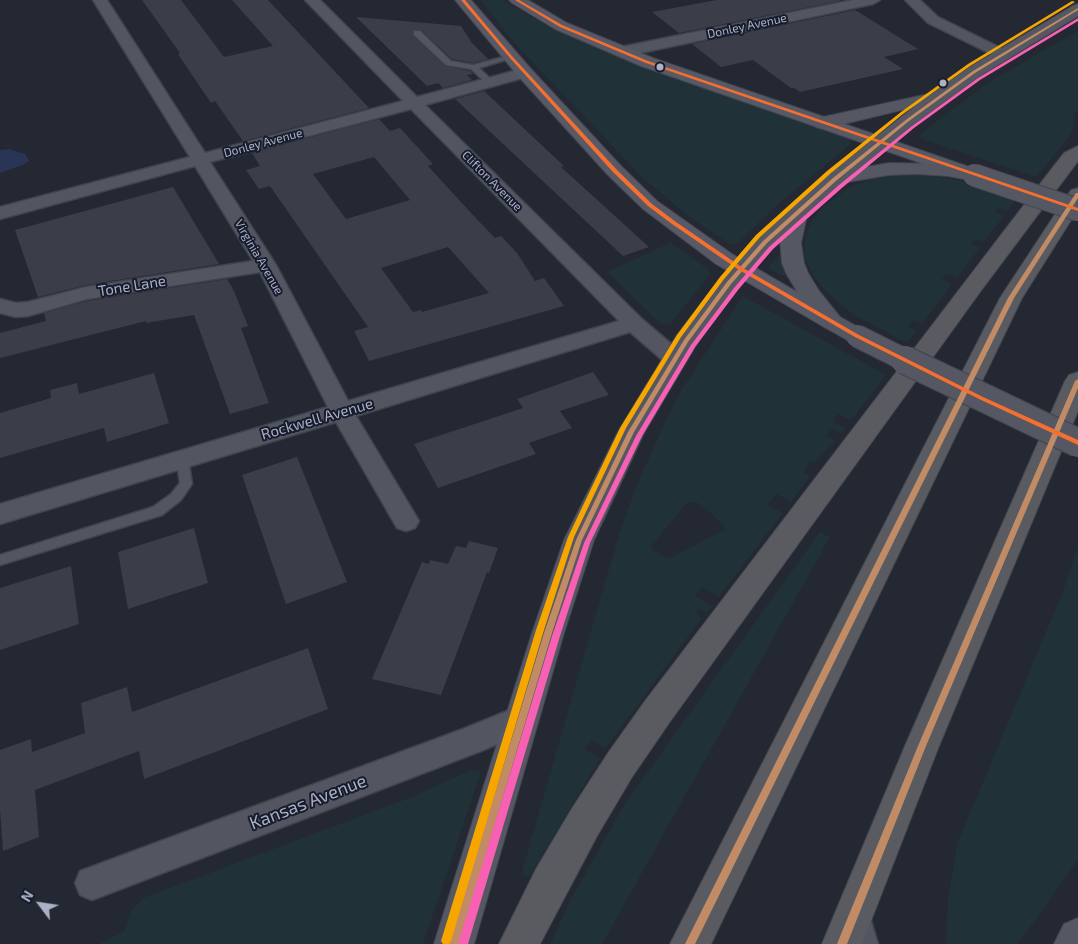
<!DOCTYPE html>
<style>
body{margin:0}
#map{position:relative;width:1078px;height:944px;overflow:hidden;background:#242832;font-family:"Exo 2",sans-serif}
canvas{display:block}
.north{position:absolute;left:15px;top:879px;width:50px;height:50px;-webkit-text-stroke:4px #171c2d;paint-order:stroke;rotate:301deg;font-size:14px;font-weight:700;line-height:20px;text-align:center;color:#abb0c6}
.north::after{content:'';display:block;margin:auto;width:18px;height:22px;background:#abb0c6;clip-path:polygon(50% 0,100% 100%,50% 72%,0 100%)}
</style>
<div id="map">
<canvas width="1078" height="944"></canvas>
<div class="north">N</div>
</div>
<script>
const context = document.querySelector('canvas').getContext('2d');
context.lineJoin = 'round';
function paint(path, color) {
  context.fillStyle = color;
  context.fill(path, 'evenodd');
}
function poly(rows) {
  const path = new Path2D();
  for (const r of rows) {
    path.moveTo(r[0], r[1]);
    for (let i = 2; i < r.length; i += 2) path.lineTo(r[i], r[i + 1]);
  }
  return path;
}
function stroke(path, color, width, dash) {
  context.strokeStyle = color;
  context.lineWidth = width;
  context.lineCap = dash ? 'butt' : 'round';
  context.setLineDash(dash || []);
  context.stroke(path);
}
function label(font, color, halo, rows, align = 'center') {
  context.font = font + ' "Exo 2",sans-serif';
  context.lineWidth = 4;
  context.setLineDash([]);
  context.textBaseline = 'middle';
  context.strokeStyle = halo;
  context.fillStyle = color;
  for (const [text, x, y, turn = 0] of rows) {
    context.save();
    context.translate(x, y);
    context.rotate((+turn || 0) * Math.PI / 180);
    context.textAlign = isNaN(turn) ? turn : align;
    if (halo) context.strokeText(text, 0, 0);
    context.fillText(text, 0, 0);
    context.restore();
  }
}
paint(poly([
 [480,0,502,0,548,26,616,55,851,139,849,141,852,143,777,205,738,243,729,244,687,215,642,177,519,48],
 [1078,31,1078,113,1073,112,1074,125,1070,136,1036,177,925,140,920,137,921,133,989,82],
 [899,175,933,176,957,180,1016,199,1007,211,998,208,994,212,1004,216,984,242,975,239,971,244,980,248,957,278,946,274,942,280,952,284,922,324,914,320,908,326,917,330,907,343,856,316,838,303,822,287,812,273,804,256,805,238,811,221,824,206,851,186,874,179],
 [670,243,707,268,711,273,671,323,662,325,607,272],
 [779,255,781,256,789,279,768,268],
 [743,296,886,375,851,420,838,414,833,422,845,428,841,434,832,429,826,436,836,441,813,463,809,462,803,472,810,476,791,501,776,494,767,505,783,513,719,597,702,587,695,596,712,606,707,613,699,609,696,613,702,618,605,749,592,740,585,748,600,759,530,875,525,877,522,872,532,837,606,579,623,523,639,480,662,429,682,389],
 [691,502,696,502,710,512,726,529,668,559,652,549,652,545,684,506],
 [820,532,830,537,602,944,550,944,571,899,626,802],
 [1078,547,1078,860,1018,944,946,944,948,898,958,842,1062,594],
 [471,770,481,772,423,944,99,944,125,931,131,911,143,898,412,797]
]), '#213138');
paint(poly([
 [9,149,25,154,29,161,23,165,0,173,0,150]
]), '#2a3457');
paint(poly([
 [142,0,181,0,224,57,273,46,232,0,268,0,369,108,243,141,215,101,211,103,178,54,180,53],
 [717,0,839,0,840,1,679,33,652,12],
 [855,10,918,49,884,57,903,69,800,92,794,88,791,88,753,60,721,67,692,44],
 [356,17,461,26,472,43,488,59,473,63,452,59,421,30,413,30,413,36,445,66,470,71,473,74,467,75,472,80,443,88,438,83,427,86],
 [484,91,564,166,561,167,649,247,623,256,455,99],
 [379,119,390,131,400,128,433,164,428,166,472,214,495,238,501,236,517,253,535,281,544,278,564,306,369,361,354,331,368,327,270,186,259,189,246,170,260,166,252,153],
 [374,157,410,200,346,219,313,174],
 [448,247,489,293,422,312,421,310,413,312,381,268],
 [173,187,219,264,86,285,38,297,15,230],
 [227,279,234,291,248,326,241,328,269,403,230,414,194,315,146,323,146,321,0,358,0,333,46,321,44,313,87,301],
 [593,372,609,395,560,411,572,428,529,443,536,454,438,488,414,444,523,408,517,399],
 [154,373,169,423,107,442,104,428,0,458,0,413,51,398,50,390,77,383,79,394],
 [297,457,347,582,286,604,242,475],
 [194,528,208,583,128,609,118,552],
 [469,541,498,548,489,573,487,572,441,695,372,679,422,562,429,564,430,560,448,564,456,546,466,548],
 [71,566,79,624,0,650,0,588],
 [308,648,328,709,144,779,139,751,35,790,39,837,3,851,0,809,0,750,31,739,32,752,85,733,81,703,127,687,132,712]
]), '#3b3e49');
const service = poly([
 [414,31,420,31,451,61,473,65,511,55,515,57,479,68,494,82,487,84,471,69,446,65,414,35,414,31],
 [182,453,186,455,188,458,192,484,181,500,162,515,0,565,0,555,153,507,171,494,180,483,176,458,178,455,182,453],
 [862,908,868,911,878,944,860,944,853,917,856,911,862,908]
]);
const minor = poly([
 [93,0,107,0,205,153,403,101,305,0,320,0,417,97,525,68,530,70,533,73,530,76,425,105,642,319,683,354,686,359,683,364,675,366,667,364,630,332,356,416,419,521,415,528,406,531,397,528,336,422,0,524,0,504,328,407,260,272,87,299,28,316,16,317,0,313,0,299,16,303,28,302,86,287,253,261,195,166,0,219,0,207,190,157,93,0],
 [411,109,619,321,348,401,276,265,210,162,411,109],
 [853,0,880,0,873,4,621,57,616,55,613,52,616,49,621,47,853,0],
 [905,0,920,0,938,17,1007,51,1010,54,1007,57,997,57,928,23,905,0],
 [522,705,533,709,537,719,533,729,481,751,92,900,80,895,75,883,80,871,463,729,522,705]
]);
const secondary = poly([
 [455,0,471,0,531,69,621,166,657,201,732,254,840,317,844,322,840,327,832,330,824,327,716,264,643,209,607,174,519,77,455,0],
 [509,0,528,0,567,23,653,58,981,171,984,175,981,179,974,181,967,179,641,66,555,29,512,3,509,0]
]);
const primary = poly([
 [1078,4,1078,16,980,76,914,124,861,168,889,163,948,164,981,171,984,175,981,179,974,181,948,176,916,174,889,175,842,183,807,215,801,243,804,263,808,273,819,291,840,317,865,331,869,336,865,341,857,344,849,341,824,327,802,300,786,273,782,263,780,240,737,288,696,345,644,433,594,540,564,633,474,944,434,944,532,633,564,540,618,432,677,335,721,278,757,237,828,175,914,107,823,129,816,127,814,123,816,119,823,117,933,93,968,68,1073,6,1078,4],
 [1078,918,1078,944,1054,944,1064,924,1078,918]
]);
const motorway = poly([
 [1078,4,1078,14,1071,13,1068,10,1071,7,1078,4],
 [1078,146,1078,161,980,292,669,723,632,777,597,836,540,944,499,944,536,869,571,810,608,753,645,701,1046,176,1064,153,1078,146],
 [1078,188,1078,209,1022,298,711,944,670,944,1000,298,1071,190,1078,188],
 [1078,372,1078,411,939,746,862,944,822,944,905,746,1065,381,1069,375,1078,372]
]);
stroke(service, '#40434c', 3);
stroke(minor, '#40434c', 3);
stroke(secondary, '#40434c', 2);
stroke(primary, '#41444f', 2);
stroke(motorway, '#40444e', 2);
paint(service, '#535661');
paint(minor, '#535661');
paint(secondary, '#575a66');
paint(primary, '#555863');
paint(motorway, '#595b60');
const primaryBridgeFar1 = poly([
 [974,175,1078,210],
 [857,336,907,361]
]);
const primaryBridge = poly([
 [905,360,1078,443]
]);
stroke(primaryBridgeFar1, '#41444f', 24, []);
stroke(primaryBridge, '#41444f', 30, []);
stroke(primaryBridgeFar1, '#555863', 22);
stroke(primaryBridge, '#555863', 28);
paint(poly([
 [1078,8,1078,10,975,73,909,121,837,180,767,243,731,284,688,342,634,432,582,540,552,633,459,944,449,944,544,633,576,540,628,432,684,340,727,282,763,241,833,178,907,119,973,71,1078,8],
 [1076,193,1078,193,1078,198,1014,298,695,944,685,944,1008,298,1076,193],
 [1078,379,1078,388,926,746,847,944,837,944,918,746,1075,381,1078,379]
]), '#c18c65');
paint(poly([
 [461,0,465,0,512,56,616,169,652,204,676,222,743,268,859,335,983,397,1078,440,1078,445,979,399,855,337,739,270,672,224,648,206,612,171,510,58,461,0],
 [515,0,519,0,562,25,648,61,1078,208,1078,211,646,63,560,27,515,0]
]), '#f46f30');
paint(poly([
 [1078,18,1078,21,980,80,914,128,843,187,773,249,738,290,695,347,642,436,590,543,560,636,468,944,458,944,552,636,584,543,636,436,691,345,734,288,769,247,839,185,912,126,978,78,1078,18]
]), '#f860b3');
paint(poly([
 [1072,1,1075,2,970,66,903,114,831,173,760,237,724,279,681,337,626,428,574,537,544,630,451,941,449,944,443,944,441,941,536,630,568,537,620,428,677,335,720,277,756,235,827,171,901,112,968,64,1072,1]
]), '#f7a600');
for (const [x, y, r, color] of [
 [660,67,4.5,"#abb0c6"],
 [943,83,4.5,"#abb0c6"]
]) {
  const dot = new Path2D();
  dot.arc(x, y, r, 0, 2 * Math.PI);
  context.fillStyle = color;
  context.fill(dot);
  stroke(dot, '#171c2d', 2);
}
label('12px', '#abb0c6', '#171c2d', [
 ["Donley Avenue",747,26,-12],
 ["Donley Avenue",263,143,-15],
 ["Clifton Avenue",492,181,45],
 ["Virginia Avenue",259,257,60]
]);
label('15px', '#abb0c6', '#171c2d', [
 ["Tone Lane",132,286,-9],
 ["Rockwell Avenue",317,419,-16]
]);
label('18px', '#abb0c6', '#171c2d', [
 ["Kansas Avenue",308,802,-21]
]);
</script>
